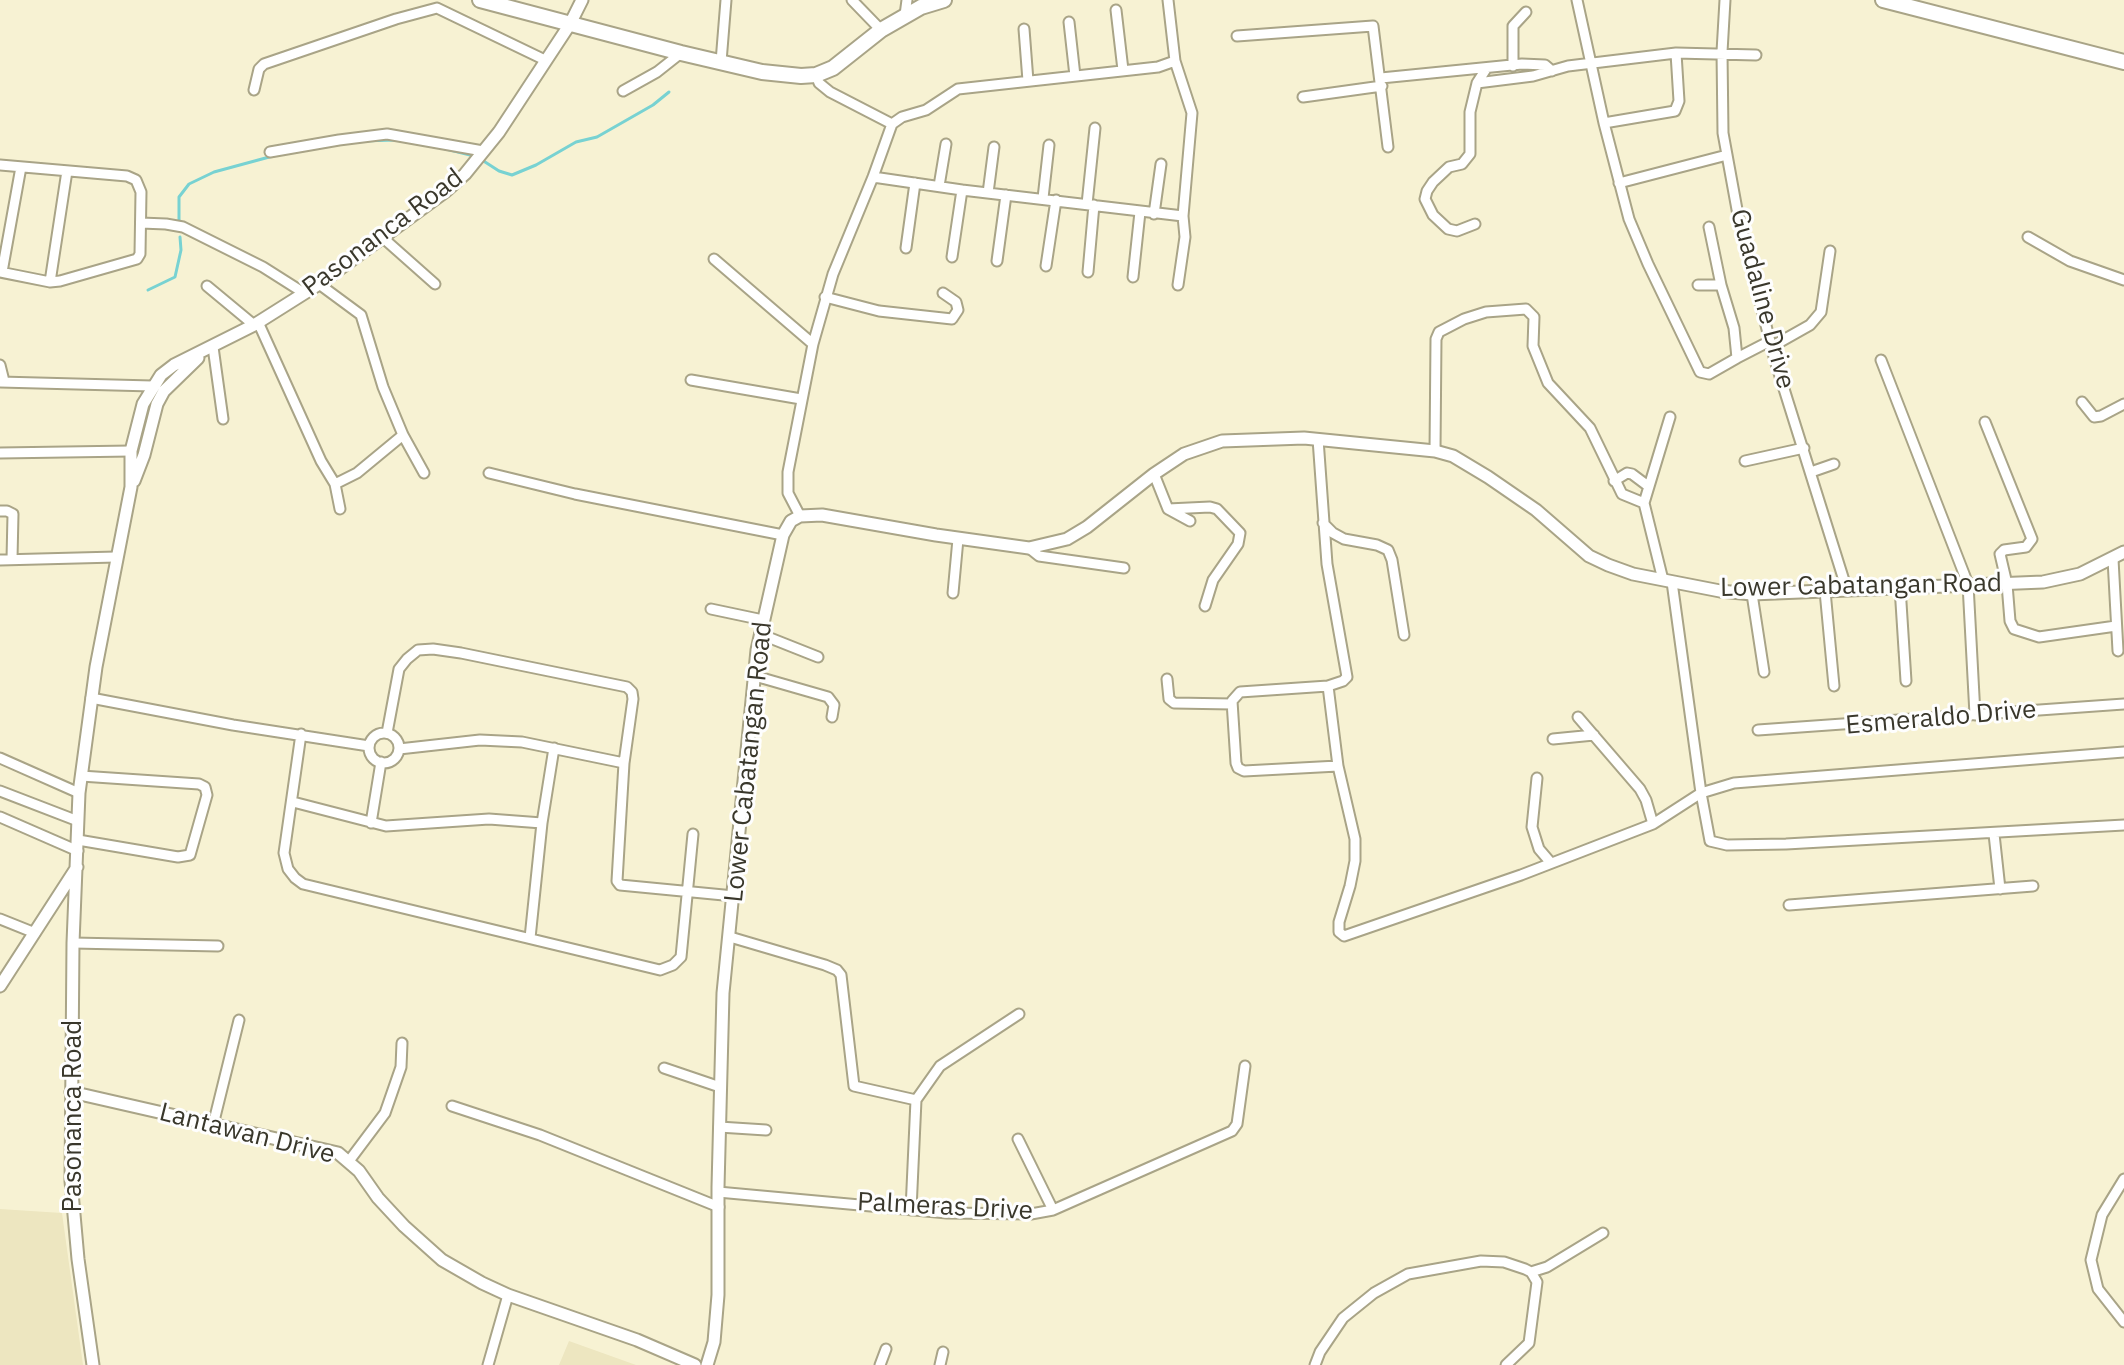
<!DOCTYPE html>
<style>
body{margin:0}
canvas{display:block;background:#f7f2d3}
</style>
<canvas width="2124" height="1365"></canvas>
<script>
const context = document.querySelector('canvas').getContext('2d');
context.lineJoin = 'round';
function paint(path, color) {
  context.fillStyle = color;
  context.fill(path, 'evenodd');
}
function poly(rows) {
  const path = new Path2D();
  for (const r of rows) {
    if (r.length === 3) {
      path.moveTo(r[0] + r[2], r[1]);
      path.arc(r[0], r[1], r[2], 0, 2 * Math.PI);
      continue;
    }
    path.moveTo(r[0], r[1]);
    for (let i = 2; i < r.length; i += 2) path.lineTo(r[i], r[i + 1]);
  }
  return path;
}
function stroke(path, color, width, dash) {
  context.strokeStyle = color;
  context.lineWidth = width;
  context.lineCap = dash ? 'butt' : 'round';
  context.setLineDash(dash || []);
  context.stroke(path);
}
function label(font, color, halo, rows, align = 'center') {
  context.font = font + ' "IBM Plex Sans",sans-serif';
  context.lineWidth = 6;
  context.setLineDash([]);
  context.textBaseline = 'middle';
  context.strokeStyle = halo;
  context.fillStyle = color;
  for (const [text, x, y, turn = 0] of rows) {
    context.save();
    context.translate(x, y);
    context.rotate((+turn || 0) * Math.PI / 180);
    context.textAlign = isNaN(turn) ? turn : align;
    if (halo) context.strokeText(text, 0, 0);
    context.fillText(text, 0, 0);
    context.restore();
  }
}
paint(poly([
 [0,1209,62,1213,83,1365,0,1365],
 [569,1341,636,1365,559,1365]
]), '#ede6c0');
stroke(poly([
 [360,141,396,140],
 [438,147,470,155],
 [482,160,499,171,512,175,536,165,576,142,597,137,653,105,669,92],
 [179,223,179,197,189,184,214,172,273,156],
 [148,290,175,277,181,250,180,237]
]), '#78d2d2', 3);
const minor = poly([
 [852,0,881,30],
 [1168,0,1175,61,1192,113,1183,216],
 [1577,0,1604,123,1629,219,1648,264,1700,372,1709,374,1737,358],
 [1725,0,1722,52,1723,133,1738,215,1774,357,1847,590],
 [1116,10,1123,70],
 [905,15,907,0],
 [1069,22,1075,76],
 [1024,29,1028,81],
 [1237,36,1373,26,1388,147],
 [721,62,726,0],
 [1513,66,1513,26,1526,12],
 [816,75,819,83,830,92,892,124],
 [1381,78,1522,64,1545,65,1552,71],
 [1477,83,1533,76,1568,66,1676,53,1756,55],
 [254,90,259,69,264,64,396,19,437,8,545,60],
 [623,91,657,72,681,53],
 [1303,97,1382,86],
 [1604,123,1675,111,1679,101,1676,53],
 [270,152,339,140,387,134,483,151],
 [0,165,127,176,136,180,141,192,140,254,137,259,60,281,50,282,0,272],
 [873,177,962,190,1183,216,1185,237,1178,285],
 [1619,183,1727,155],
 [939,186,946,144],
 [988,193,994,147],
 [1043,198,1049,145],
 [1087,204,1095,128],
 [1154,214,1161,164],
 [141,223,166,224,183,227,263,267,304,293],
 [1475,224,1457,231,1448,229,1433,215,1425,199,1427,191,1433,182,1449,167,1462,164,1470,154,1470,112,1477,83,1486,69],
 [1709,227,1721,285],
 [382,237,435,284],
 [2028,237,2070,261,2124,280],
 [906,248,915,183],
 [952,257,962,190],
 [714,259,813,344],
 [997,261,1006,195],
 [1046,266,1056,200],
 [2,272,21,167],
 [1088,272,1094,205],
 [1133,277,1140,212],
 [50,282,67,171],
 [319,284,361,315,383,387,403,435,424,473],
 [1698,285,1721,285,1734,328,1737,358,1770,341],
 [207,286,254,325],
 [825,297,879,311,952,319,958,310,956,302,943,293],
 [258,322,321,461,335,484,340,509],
 [213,347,223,419],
 [1771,347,1810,325,1821,312,1830,251],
 [1881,360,1968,584,1975,715],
 [0,365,4,381],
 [691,380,801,399],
 [0,382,152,386],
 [2082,402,2094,417,2101,416,2124,404],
 [1985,422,2032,539,2026,547,2004,550,2000,554,2007,584,2010,621,2014,629,2039,637,2116,626],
 [1318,439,1327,564,1347,677,1343,681,1328,686,1240,692,1232,701,1236,763,1238,768,1244,771,1338,766],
 [1435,451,1436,339,1439,332,1464,319,1486,312,1526,309,1534,317,1533,346,1548,383,1590,428,1622,494,1644,503],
 [0,453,131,451],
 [1745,461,1804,448],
 [1811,472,1834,464],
 [489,473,575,494,783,535],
 [1154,474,1168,509,1190,521],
 [1614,481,1627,473,1632,474,1648,486],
 [335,484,357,473,403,435],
 [1168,509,1210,507,1217,509,1240,533,1238,544,1213,580,1205,606],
 [0,511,7,511,13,514,12,559],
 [800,516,788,493,788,472,813,344,833,274,873,177,892,124,902,117,926,110,958,89,1158,67,1175,61],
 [1323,523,1333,533,1344,539,1377,545,1388,550,1392,560,1404,635],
 [1029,548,1039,556,1124,568],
 [2113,559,2118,651],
 [0,560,116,557],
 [1663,580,1644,503,1670,417],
 [1672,582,1701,793,1710,841,1727,845,1786,844,2124,825],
 [1900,587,1906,681],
 [1825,591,1834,686],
 [953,593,958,539],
 [1752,594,1764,672],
 [711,609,763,620],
 [760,634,818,657],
 [755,676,828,697,834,705,832,717],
 [1167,679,1169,699,1174,703,1232,704],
 [1328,686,1338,766,1355,839,1355,861,1350,886,1339,922,1339,932,1344,936,1521,875,1653,824,1701,793,1734,783,2124,752],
 [91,698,233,725,369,746],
 [1578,717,1640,789,1646,800,1653,824],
 [1758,730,2124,704],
 [387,733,399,669,407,659,418,650,433,649,461,653,627,687,632,692,633,699,624,763,617,881,620,885,734,896],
 [384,748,15],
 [301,734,284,853,288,869,295,878,303,884,660,970,673,965,681,957,693,834],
 [1553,739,1594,735],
 [399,749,480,740,522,742,624,763],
 [0,758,79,793],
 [1537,778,1532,827,1539,849,1551,863],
 [0,791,78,821],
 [293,802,386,826,489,819,542,823],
 [0,817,78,851],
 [371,823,381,762],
 [1994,834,2000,889],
 [78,840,178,857,190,855,207,795,205,787,199,784,81,776],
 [1789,905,2033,886],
 [0,919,35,933],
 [730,937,825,965,837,970,841,975,854,1086,916,1100,911,1210],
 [530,938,542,823,554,748],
 [73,943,218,946],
 [664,1068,720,1087],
 [916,1100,940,1066,1019,1014],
 [452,1106,540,1135,719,1207],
 [213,1125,239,1020],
 [719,1127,766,1130],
 [1018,1139,1053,1210],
 [349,1161,385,1113,401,1067,402,1043],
 [2124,1179,2102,1215,2091,1260,2098,1289,2124,1322],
 [718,1192,947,1213,1031,1214,1053,1210,1232,1131,1237,1124,1245,1066],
 [1531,1272,1547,1267,1603,1233],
 [488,1365,508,1295],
 [880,1365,886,1349],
 [940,1365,943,1352],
 [1315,1365,1320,1352,1343,1318,1374,1293,1408,1274,1481,1261,1504,1262,1525,1269,1531,1272,1537,1282,1529,1343,1506,1365]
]);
const tertiary = poly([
 [134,481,144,455,157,404,164,391,198,358],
 [0,986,77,867],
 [71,1092,338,1153,359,1171,378,1198,404,1226,442,1260,482,1283,508,1295,637,1340,695,1365],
 [93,1365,78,1259,71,1181,73,943,79,793,96,667,131,487,131,451,143,404,161,375,174,365,254,325,319,284,446,191,465,174,499,132,570,24,582,0],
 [707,1365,714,1342,718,1295,718,1187,723,993,757,650,783,535,791,521,800,516,822,515,936,535,1029,548,1067,539,1087,527,1154,474,1184,454,1222,441,1304,438,1435,451,1453,456,1488,477,1536,510,1589,556,1608,565,1633,574,1720,591,1752,594,2043,582,2080,574,2124,552]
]);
const secondary = poly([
 [480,0,681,53,762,72,801,76,816,75,833,68,881,30,921,7,944,0],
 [1883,0,2124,62]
]);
stroke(minor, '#a9a487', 13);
stroke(tertiary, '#a9a487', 15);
stroke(secondary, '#a9a487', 18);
stroke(minor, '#fff', 9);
stroke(tertiary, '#fff', 11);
stroke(secondary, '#fff', 14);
label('26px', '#39372b', '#fefefe', [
 ["Pasonanca Road",383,233,-37],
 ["Guadaline Drive",1762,299,75],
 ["Lower Cabatangan Road",1861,586,-1],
 ["Esmeraldo Drive",1941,718,-5],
 ["Lower Cabatangan Road",749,762,-84],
 ["Pasonanca Road",73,1116,-90],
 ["Lantawan Drive",247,1134,14],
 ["Palmeras Drive",945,1207,3]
]);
</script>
